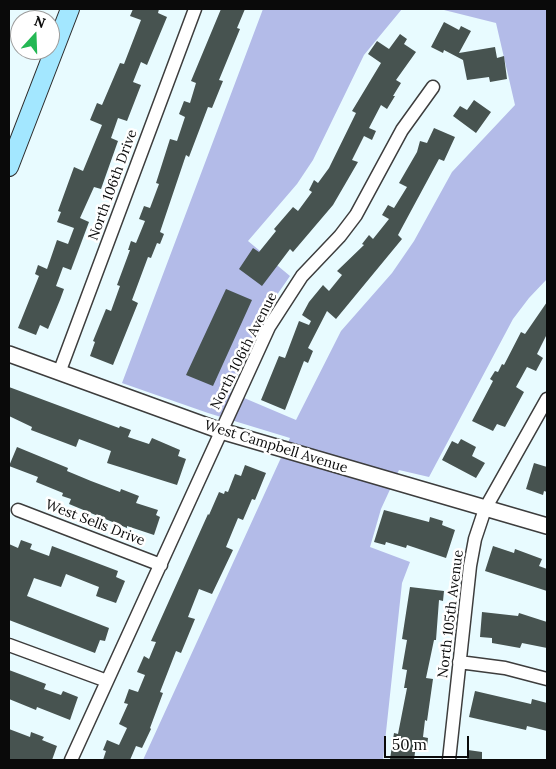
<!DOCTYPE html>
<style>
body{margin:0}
#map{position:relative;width:556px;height:769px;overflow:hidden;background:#e8fbff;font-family:Lora,serif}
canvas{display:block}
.frame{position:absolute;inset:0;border:10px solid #0a0a0a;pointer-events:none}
.north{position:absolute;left:10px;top:10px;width:50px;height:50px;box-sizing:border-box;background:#fff;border:1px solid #9d9d9d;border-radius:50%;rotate:20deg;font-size:14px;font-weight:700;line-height:20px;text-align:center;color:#0a0a0a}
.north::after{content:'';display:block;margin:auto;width:18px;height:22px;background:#24b854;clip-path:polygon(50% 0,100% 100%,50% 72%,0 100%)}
.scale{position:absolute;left:384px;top:736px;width:85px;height:22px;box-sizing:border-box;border:2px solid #0a0a0a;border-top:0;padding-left:6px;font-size:15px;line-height:18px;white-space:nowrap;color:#0a0a0a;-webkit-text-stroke:4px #fff;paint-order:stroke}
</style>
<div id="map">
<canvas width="556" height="769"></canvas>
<div class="frame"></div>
<div class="north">N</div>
<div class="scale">50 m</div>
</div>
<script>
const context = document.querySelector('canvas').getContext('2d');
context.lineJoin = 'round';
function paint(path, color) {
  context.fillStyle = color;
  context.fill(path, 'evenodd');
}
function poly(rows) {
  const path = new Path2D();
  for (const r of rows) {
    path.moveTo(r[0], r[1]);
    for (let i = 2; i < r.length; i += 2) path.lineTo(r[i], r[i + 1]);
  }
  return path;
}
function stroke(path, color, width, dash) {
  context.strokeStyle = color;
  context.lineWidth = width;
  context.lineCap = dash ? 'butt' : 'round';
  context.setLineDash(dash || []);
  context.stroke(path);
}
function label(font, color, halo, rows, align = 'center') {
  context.font = font + ' Lora,serif';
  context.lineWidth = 5;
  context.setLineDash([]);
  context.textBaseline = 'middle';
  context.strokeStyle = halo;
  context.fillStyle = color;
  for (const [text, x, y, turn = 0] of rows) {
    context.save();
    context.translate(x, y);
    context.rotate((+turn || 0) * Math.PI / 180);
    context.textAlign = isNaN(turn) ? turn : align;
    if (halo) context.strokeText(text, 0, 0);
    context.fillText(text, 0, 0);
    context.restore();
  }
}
paint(poly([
 [263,9,402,9,364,55,313,160,297,184,248,241,290,276,270,305,230,392,296,420,341,331,392,273,414,241,452,172,515,105,496,23,440,9,547,9,547,279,529,298,513,319,429,477,399,470,381,509,370,547,410,562,402,583,383,760,143,760,290,438,208,413,122,383]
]), '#b3bbe8');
paint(poly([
 [133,9,159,9,158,13,167,17,147,65,141,62,133,82,141,85,127,121,118,118,111,138,118,141,101,189,94,187,80,218,89,222,71,270,63,267,56,286,64,289,60,300,48,329,40,325,36,335,18,328,39,276,35,274,38,265,47,269,57,240,68,244,74,228,57,222,61,212,58,211,74,167,83,171,102,125,90,120,97,103,102,105,120,63,124,64,141,20,130,16],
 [221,9,245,9,237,28,240,29,219,80,223,81,212,108,208,107,189,157,186,155,160,232,164,234,160,244,157,243,151,258,148,257,132,300,138,303,113,365,90,356,95,342,93,341,106,309,111,311,120,286,117,285,130,250,128,250,131,241,136,243,145,221,139,219,144,206,150,208,159,184,156,183,170,139,177,141,185,117,179,114,184,101,190,103,196,83,191,81],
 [444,22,459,30,461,26,471,31,459,53,495,47,497,58,504,56,507,79,490,82,489,77,467,80,463,60,444,50,443,53,431,47],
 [400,34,407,39,404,44,416,52,396,80,401,83,393,96,395,96,387,109,381,105,369,128,376,131,372,140,364,136,352,160,358,162,333,205,293,252,290,249,262,286,239,269,253,248,259,252,276,231,274,229,293,207,298,211,312,192,309,190,314,180,318,183,329,168,356,113,352,111,381,63,368,54,377,41,389,49],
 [474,100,491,112,476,133,453,116,460,106,467,110],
 [434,128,455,137,444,161,439,159,398,235,402,239,336,319,327,311,308,348,313,351,308,363,304,361,285,410,261,400,279,356,285,358,299,321,309,325,311,321,302,315,309,302,323,285,329,291,342,275,337,271,364,245,362,244,369,235,373,239,389,219,382,215,388,205,394,208,407,187,399,183,417,152,420,141,427,143],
 [226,289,252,300,213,386,186,375],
 [547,302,547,334,537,354,543,358,536,371,527,367,516,387,524,392,505,427,497,424,493,431,472,421,493,381,490,379,495,371,498,372,502,364,504,365,521,332,525,334],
 [9,387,119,428,120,426,131,430,128,437,149,444,152,438,180,450,178,456,186,459,177,485,107,463,111,451,79,439,76,447,31,430,32,427,9,416],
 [461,439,476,447,472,456,485,463,476,478,442,460,452,441,458,444],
 [17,447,68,468,67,471,91,481,120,492,121,489,139,496,136,503,158,510,156,515,160,517,154,535,127,526,127,528,69,504,71,499,62,496,63,493,36,482,38,477,9,466],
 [534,463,547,467,547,492,544,491,543,495,526,489],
 [245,465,266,473,255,500,252,499,243,520,238,518,226,547,233,550,212,594,199,589,188,617,195,619,181,653,176,651,160,692,163,693,150,728,151,729,142,748,136,746,130,760,103,760,106,751,103,750,107,740,119,745,127,728,119,724,128,704,124,703,129,689,138,692,145,675,137,672,144,656,149,659,156,642,151,641,208,514,209,515,219,492,224,494,225,491,228,492,235,474,241,476],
 [384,510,429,522,430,517,443,521,442,525,455,530,446,558,407,545,406,548,386,542,385,545,374,542],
 [21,540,32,544,30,549,49,556,52,546,118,571,116,577,125,581,116,603,96,596,99,587,66,574,61,587,34,578,27,596,109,628,105,641,100,640,95,653,9,620,9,544,18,548],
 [493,546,514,553,515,549,542,559,539,566,547,569,547,591,485,571],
 [410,587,444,591,443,601,439,600,436,640,434,640,426,678,433,679,427,721,425,720,423,737,428,738,427,747,416,745,414,760,400,760,390,759,394,733,398,734,407,688,404,688,407,670,402,669,407,640,402,639],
 [482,612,518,616,519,613,547,622,547,648,522,643,520,648,492,643,492,638,480,637],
 [9,670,46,684,44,689,61,695,63,691,78,697,70,720,37,707,36,710,9,699],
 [475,691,531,704,532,699,547,703,547,731,527,726,526,730,469,717],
 [9,729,30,737,31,732,44,737,42,740,57,746,52,760,9,760],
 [468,750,482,752,482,760,467,760]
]), '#475350');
const minor = poly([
 [59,373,195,9],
 [18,510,161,565],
 [9,645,107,681],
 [459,662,505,668,547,679],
 [71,760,269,327,302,276,340,236,356,215,402,130,433,87],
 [449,760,470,566,475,539,485,509,547,399]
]);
const tertiary = poly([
 [9,354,221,431,547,526]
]);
const secondary = poly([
 [9,167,70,9]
]);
stroke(minor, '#3d3d3d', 15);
stroke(tertiary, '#3d3d3d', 18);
stroke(secondary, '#2c2c2c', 20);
stroke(minor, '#fff', 12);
stroke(tertiary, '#fff', 15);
stroke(secondary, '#a3e7ff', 18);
label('14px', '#0a0a0a', '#fff', [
 ["North 106th Drive",113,185,-70],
 ["North 106th Avenue",244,351,-63],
 ["West Campbell Avenue",276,447,17],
 ["West Sells Drive",95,523,21],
 ["North 105th Avenue",451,614,-83]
]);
</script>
